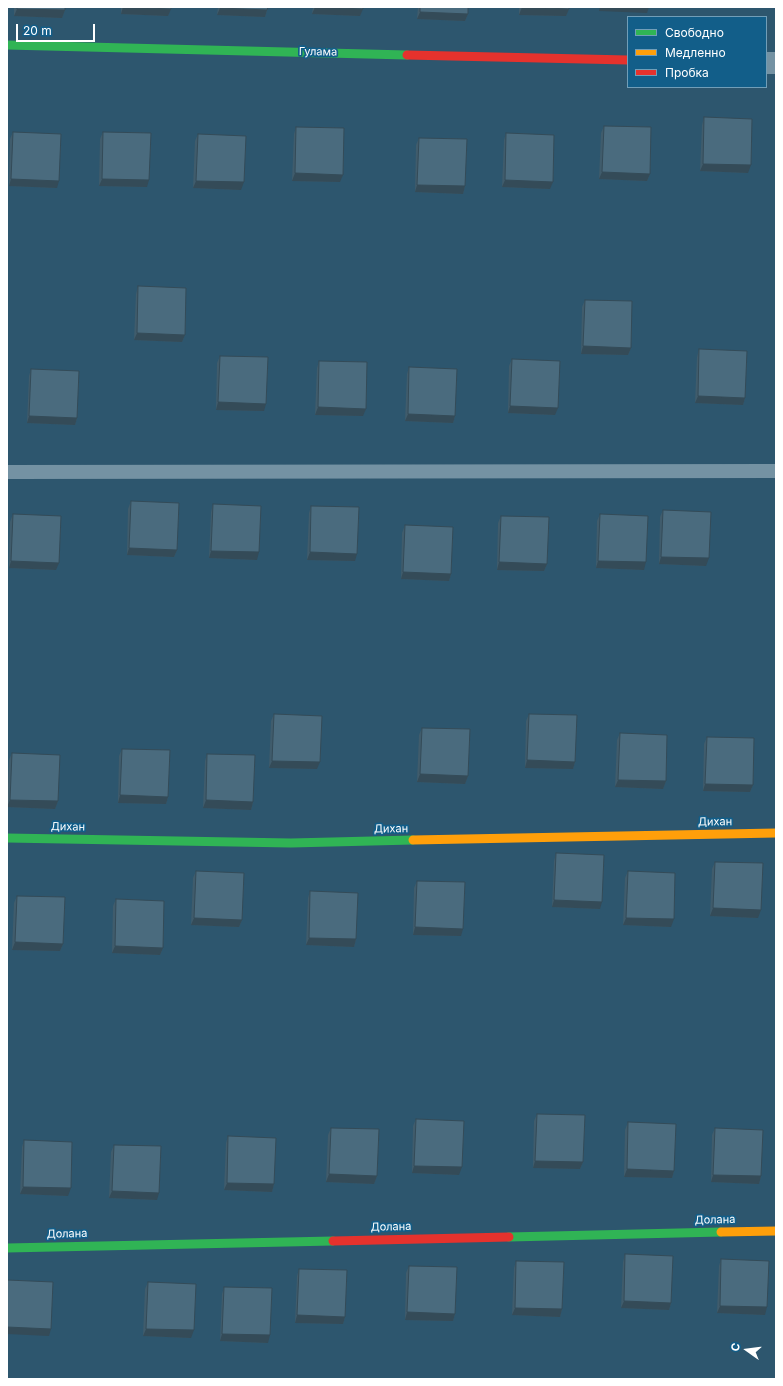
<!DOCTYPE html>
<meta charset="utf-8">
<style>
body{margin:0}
#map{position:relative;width:783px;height:1386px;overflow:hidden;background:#2d566e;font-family:Inter,sans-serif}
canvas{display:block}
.frame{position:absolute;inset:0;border:8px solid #fff;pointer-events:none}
.legend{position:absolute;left:627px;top:16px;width:140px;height:72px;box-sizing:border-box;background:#125e89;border:1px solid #719eb8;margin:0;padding:5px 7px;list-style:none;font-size:12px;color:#fff}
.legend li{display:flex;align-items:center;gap:8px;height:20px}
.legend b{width:20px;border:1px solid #719eb8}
.north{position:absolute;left:727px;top:1330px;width:40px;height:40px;-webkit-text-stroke:3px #125e89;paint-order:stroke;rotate:284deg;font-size:11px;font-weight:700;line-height:16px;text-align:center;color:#fff}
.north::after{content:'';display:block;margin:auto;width:14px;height:18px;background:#fff;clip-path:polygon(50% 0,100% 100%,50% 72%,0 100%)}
.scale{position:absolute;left:16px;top:24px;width:79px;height:18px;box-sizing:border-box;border:2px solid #fff;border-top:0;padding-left:5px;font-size:12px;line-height:14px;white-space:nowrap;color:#fff;-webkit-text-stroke:3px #125e89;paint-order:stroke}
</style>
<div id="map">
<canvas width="783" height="1386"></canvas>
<div class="frame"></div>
<ul class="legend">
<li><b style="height:5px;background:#30b455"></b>Свободно</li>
<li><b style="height:5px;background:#ff9f0a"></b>Медленно</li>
<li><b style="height:5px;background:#e5322d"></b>Пробка</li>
</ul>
<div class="north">С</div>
<div class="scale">20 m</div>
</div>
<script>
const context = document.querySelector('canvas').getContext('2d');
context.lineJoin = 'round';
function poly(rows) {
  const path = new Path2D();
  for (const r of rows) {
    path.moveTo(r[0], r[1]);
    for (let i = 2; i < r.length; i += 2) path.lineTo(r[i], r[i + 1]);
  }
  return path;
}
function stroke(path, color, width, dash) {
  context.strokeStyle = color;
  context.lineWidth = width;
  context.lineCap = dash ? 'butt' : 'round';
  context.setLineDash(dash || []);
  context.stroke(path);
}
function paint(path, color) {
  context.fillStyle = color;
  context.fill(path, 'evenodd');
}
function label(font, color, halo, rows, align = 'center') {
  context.font = font + ' Inter,sans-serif';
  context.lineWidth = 3.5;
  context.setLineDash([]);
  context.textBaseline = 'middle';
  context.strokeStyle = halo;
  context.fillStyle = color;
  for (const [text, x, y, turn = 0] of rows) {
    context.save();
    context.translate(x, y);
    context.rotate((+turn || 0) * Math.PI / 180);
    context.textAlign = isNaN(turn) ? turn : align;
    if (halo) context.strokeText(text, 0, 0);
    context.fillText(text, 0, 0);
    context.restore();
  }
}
stroke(poly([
 [7,472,776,471]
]), '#7492a3', 14);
stroke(poly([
 [766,63,776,63]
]), '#7492a3', 22);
stroke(poly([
 [7,45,407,55],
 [7,838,291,843,413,840],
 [509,1237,721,1232],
 [7,1248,333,1241]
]), '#30b455', 9);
stroke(poly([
 [413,840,776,833],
 [721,1232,776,1231]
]), '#ff9f0a', 9);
stroke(poly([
 [407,55,628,60],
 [333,1241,509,1237]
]), '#e5322d', 9);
paint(poly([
 [14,7,65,7,65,10,62,18,14,16],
 [121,7,171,7,168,16,121,14],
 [218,7,268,7,265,17,217,15],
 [313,7,363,7,360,16,312,14],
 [418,7,468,7,468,14,465,21,417,19],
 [519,7,569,7,566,16,519,15],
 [704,117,748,173,700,171,702,125],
 [604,126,650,174,647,181,599,179,601,133],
 [296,127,340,182,292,181,294,134],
 [13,132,57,188,9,186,10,139],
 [103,132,147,187,99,186,100,139],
 [506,133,550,189,502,187,504,140],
 [198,134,241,190,193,188,195,141],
 [419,138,465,186,463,194,415,192,416,145],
 [138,286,185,335,182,342,134,340,136,294],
 [585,300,631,348,628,355,581,354,582,307],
 [699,349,745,398,743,405,695,403,697,357],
 [220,356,264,411,216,410,217,363],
 [512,359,555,415,508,413,509,366],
 [319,361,363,416,315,415,317,368],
 [409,367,455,416,453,423,405,421,407,374],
 [31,369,77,418,75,425,27,423,29,376],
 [131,501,177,550,174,557,127,555,128,509],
 [213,504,257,560,209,558,211,512],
 [311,506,355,561,307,560,309,513],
 [663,510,706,566,659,564,660,517],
 [13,514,56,570,9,568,10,522],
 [600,514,644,570,596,568,597,521],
 [501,516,547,564,544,571,497,570,498,523],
 [405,525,451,574,449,581,401,579,402,533],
 [274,714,317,769,269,768,271,721],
 [529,714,575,762,573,769,525,768,526,721],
 [422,728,468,776,465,784,417,782,419,735],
 [620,733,666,781,663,789,615,787,617,740],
 [707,737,753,785,750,792,703,791,704,744],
 [122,749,168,797,166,804,118,803,119,756],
 [12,753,58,801,55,809,7,807,9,760],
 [207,754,253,802,251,810,203,808,205,761],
 [556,853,600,909,552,907,554,861],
 [715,862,758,918,710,916,712,869],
 [196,871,242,920,239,927,191,925,193,878],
 [628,871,671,927,623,925,625,878],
 [417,881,461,936,413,935,414,888],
 [310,891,356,939,354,947,306,945,308,898],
 [17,896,63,944,60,951,12,950,14,903],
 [116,899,163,948,160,955,112,953,113,906],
 [537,1114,583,1162,580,1169,533,1168,534,1121],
 [416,1119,459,1175,412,1173,413,1126],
 [628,1122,674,1171,672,1178,624,1177,625,1130],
 [331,1128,377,1176,374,1184,326,1182,328,1135],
 [715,1128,761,1176,759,1184,711,1182,712,1135],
 [228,1136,274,1184,272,1192,224,1190,226,1143],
 [24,1140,68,1196,20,1194,22,1147],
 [114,1145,157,1200,109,1198,111,1152],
 [625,1254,671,1303,669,1310,621,1308,623,1262],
 [721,1259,765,1315,717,1313,719,1266],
 [516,1261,562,1309,560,1317,512,1315,514,1268],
 [409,1266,455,1314,453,1321,405,1320,406,1273],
 [299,1269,345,1317,343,1324,295,1323,297,1276],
 [148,1282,191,1338,143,1336,145,1289],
 [224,1287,268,1343,220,1341,222,1294]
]), '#405c6c');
paint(poly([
 [123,7,171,9,168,16,121,14],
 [315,7,363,9,360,16,312,14],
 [522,7,569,9,566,16,519,15],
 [600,7,649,7,647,13,599,11],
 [220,8,267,10,265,17,217,15],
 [17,9,65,10,62,18,14,16],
 [420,12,468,14,465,21,417,19],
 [703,164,751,165,748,173,700,171],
 [602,172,650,174,647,181,599,179],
 [295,173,343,175,340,182,292,181],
 [11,179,59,181,57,188,9,186],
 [102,179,149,180,147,187,99,186],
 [505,180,553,182,550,189,502,187],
 [196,181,244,182,241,190,193,188],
 [417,185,465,186,463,194,415,192],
 [137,333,185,335,182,342,134,340],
 [583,346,631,348,628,355,581,354],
 [698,396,745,398,743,405,695,403],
 [218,402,266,404,264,411,216,410],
 [510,406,558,408,555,415,508,413],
 [318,407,366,409,363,416,315,415],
 [408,414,455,416,453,423,405,421],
 [29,416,77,418,75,425,27,423],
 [129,548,177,550,174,557,127,555],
 [211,551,259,552,257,560,209,558],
 [310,552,357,554,355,561,307,560],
 [661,557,709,558,706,566,659,564],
 [11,561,59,563,56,570,9,568],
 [598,561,646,562,644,570,596,568],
 [499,562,547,564,544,571,497,570],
 [403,572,451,574,449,581,401,579],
 [527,760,575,762,573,769,525,768],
 [272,761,320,762,317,769,269,768],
 [420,774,468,776,465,784,417,782],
 [618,780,666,781,663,789,615,787],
 [705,784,753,785,750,792,703,791],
 [120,795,168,797,166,804,118,803],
 [10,800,58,801,55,809,7,807],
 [206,800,253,802,251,810,203,808],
 [554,900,602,902,600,909,552,907],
 [713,908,761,910,758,918,710,916],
 [194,918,242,920,239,927,191,925],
 [626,918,674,919,671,927,623,925],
 [415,927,463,929,461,936,413,935],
 [309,938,356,939,354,947,306,945],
 [15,942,63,944,60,951,12,950],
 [115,946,163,948,160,955,112,953],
 [535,1161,583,1162,580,1169,533,1168],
 [414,1166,462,1167,459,1175,412,1173],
 [627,1169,674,1171,672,1178,624,1177],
 [329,1174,377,1176,374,1184,326,1182],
 [713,1175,761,1176,759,1184,711,1182],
 [227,1183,274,1184,272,1192,224,1190],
 [23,1187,71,1188,68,1196,20,1194],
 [112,1191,159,1193,157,1200,109,1198],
 [624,1301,671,1303,669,1310,621,1308],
 [720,1306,767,1307,765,1315,717,1313],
 [515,1308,562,1309,560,1317,512,1315],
 [407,1312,455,1314,453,1321,405,1320],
 [297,1315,345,1317,343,1324,295,1323],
 [7,1327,51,1329,49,1336,7,1334],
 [146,1329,194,1330,191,1338,143,1336],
 [222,1334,270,1335,268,1343,220,1341]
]), '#344b58');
const building = poly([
 [17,7,65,7,65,10,17,9,17,7],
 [124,7,171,7,171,9,124,7],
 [220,7,268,7,267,10,220,8,220,7],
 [316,7,363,7,363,9,316,7],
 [420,7,468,7,468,14,420,12,420,7],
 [522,7,569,7,569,9,522,7],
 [704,117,752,119,751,165,703,164,704,117],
 [604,126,651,127,650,174,602,172,604,126],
 [296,127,344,128,343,175,295,173,296,127],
 [13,132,61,134,59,181,11,179,13,132],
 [103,132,151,133,149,180,102,179,103,132],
 [506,133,554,135,553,182,505,180,506,133],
 [198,134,246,136,244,182,196,181,198,134],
 [419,138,467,139,465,186,417,185,419,138],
 [138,286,186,288,185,335,137,333,138,286],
 [585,300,632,301,631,348,583,346,585,300],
 [699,349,747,351,745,398,698,396,699,349],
 [220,356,268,357,266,404,218,402,220,356],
 [512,359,560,361,558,408,510,406,512,359],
 [319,361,367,362,366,409,318,407,319,361],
 [409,367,457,369,455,416,408,414,409,367],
 [31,369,79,371,77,418,29,416,31,369],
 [131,501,179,503,177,550,129,548,131,501],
 [213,504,261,506,259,552,211,551,213,504],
 [311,506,359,507,357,554,310,552,311,506],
 [663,510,711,512,709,558,661,557,663,510],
 [13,514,61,516,59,563,11,561,13,514],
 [600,514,648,516,646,562,598,561,600,514],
 [501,516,549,517,547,564,499,562,501,516],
 [405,525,453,527,451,574,403,572,405,525],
 [274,714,322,716,320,762,272,761,274,714],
 [529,714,577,715,575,762,527,760,529,714],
 [422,728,470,729,468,776,420,774,422,728],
 [620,733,667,735,666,781,618,780,620,733],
 [707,737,754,738,753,785,705,784,707,737],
 [122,749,170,750,168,797,120,795,122,749],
 [12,753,60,755,58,801,10,800,12,753],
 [207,754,255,755,253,802,206,800,207,754],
 [556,853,604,855,602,902,554,900,556,853],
 [715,862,763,863,761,910,713,908,715,862],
 [196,871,244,873,242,920,194,918,196,871],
 [628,871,675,873,674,919,626,918,628,871],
 [417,881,465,882,463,929,415,927,417,881],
 [310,891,358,893,356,939,309,938,310,891],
 [17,896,65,897,63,944,15,942,17,896],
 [116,899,164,901,163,948,115,946,116,899],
 [537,1114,585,1115,583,1162,535,1161,537,1114],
 [416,1119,464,1121,462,1167,414,1166,416,1119],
 [628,1122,676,1124,674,1171,627,1169,628,1122],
 [331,1128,379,1129,377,1176,329,1174,331,1128],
 [715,1128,763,1130,761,1176,713,1175,715,1128],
 [228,1136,276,1138,274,1184,227,1183,228,1136],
 [24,1140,72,1142,71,1188,23,1187,24,1140],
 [114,1145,161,1146,159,1193,112,1191,114,1145],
 [625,1254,673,1256,671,1303,624,1301,625,1254],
 [721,1259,769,1261,767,1307,720,1306,721,1259],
 [516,1261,564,1262,562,1309,515,1308,516,1261],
 [409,1266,457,1267,455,1314,407,1312,409,1266],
 [299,1269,347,1270,345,1317,297,1315,299,1269],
 [7,1280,53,1282,51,1329,7,1327,7,1280],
 [148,1282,196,1284,194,1330,146,1329,148,1282],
 [224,1287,272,1288,270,1335,222,1334,224,1287]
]);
paint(building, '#4a6b7e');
stroke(building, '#344b58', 1);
label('11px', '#fff', '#125e89', [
 ["Гулама",318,52,1],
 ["Дихан",715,822,-1],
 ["Дихан",68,827,1],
 ["Дихан",391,829,-1],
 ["Долана",715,1220,-1],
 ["Долана",391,1227,-1],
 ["Долана",67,1234,-1]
]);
</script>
